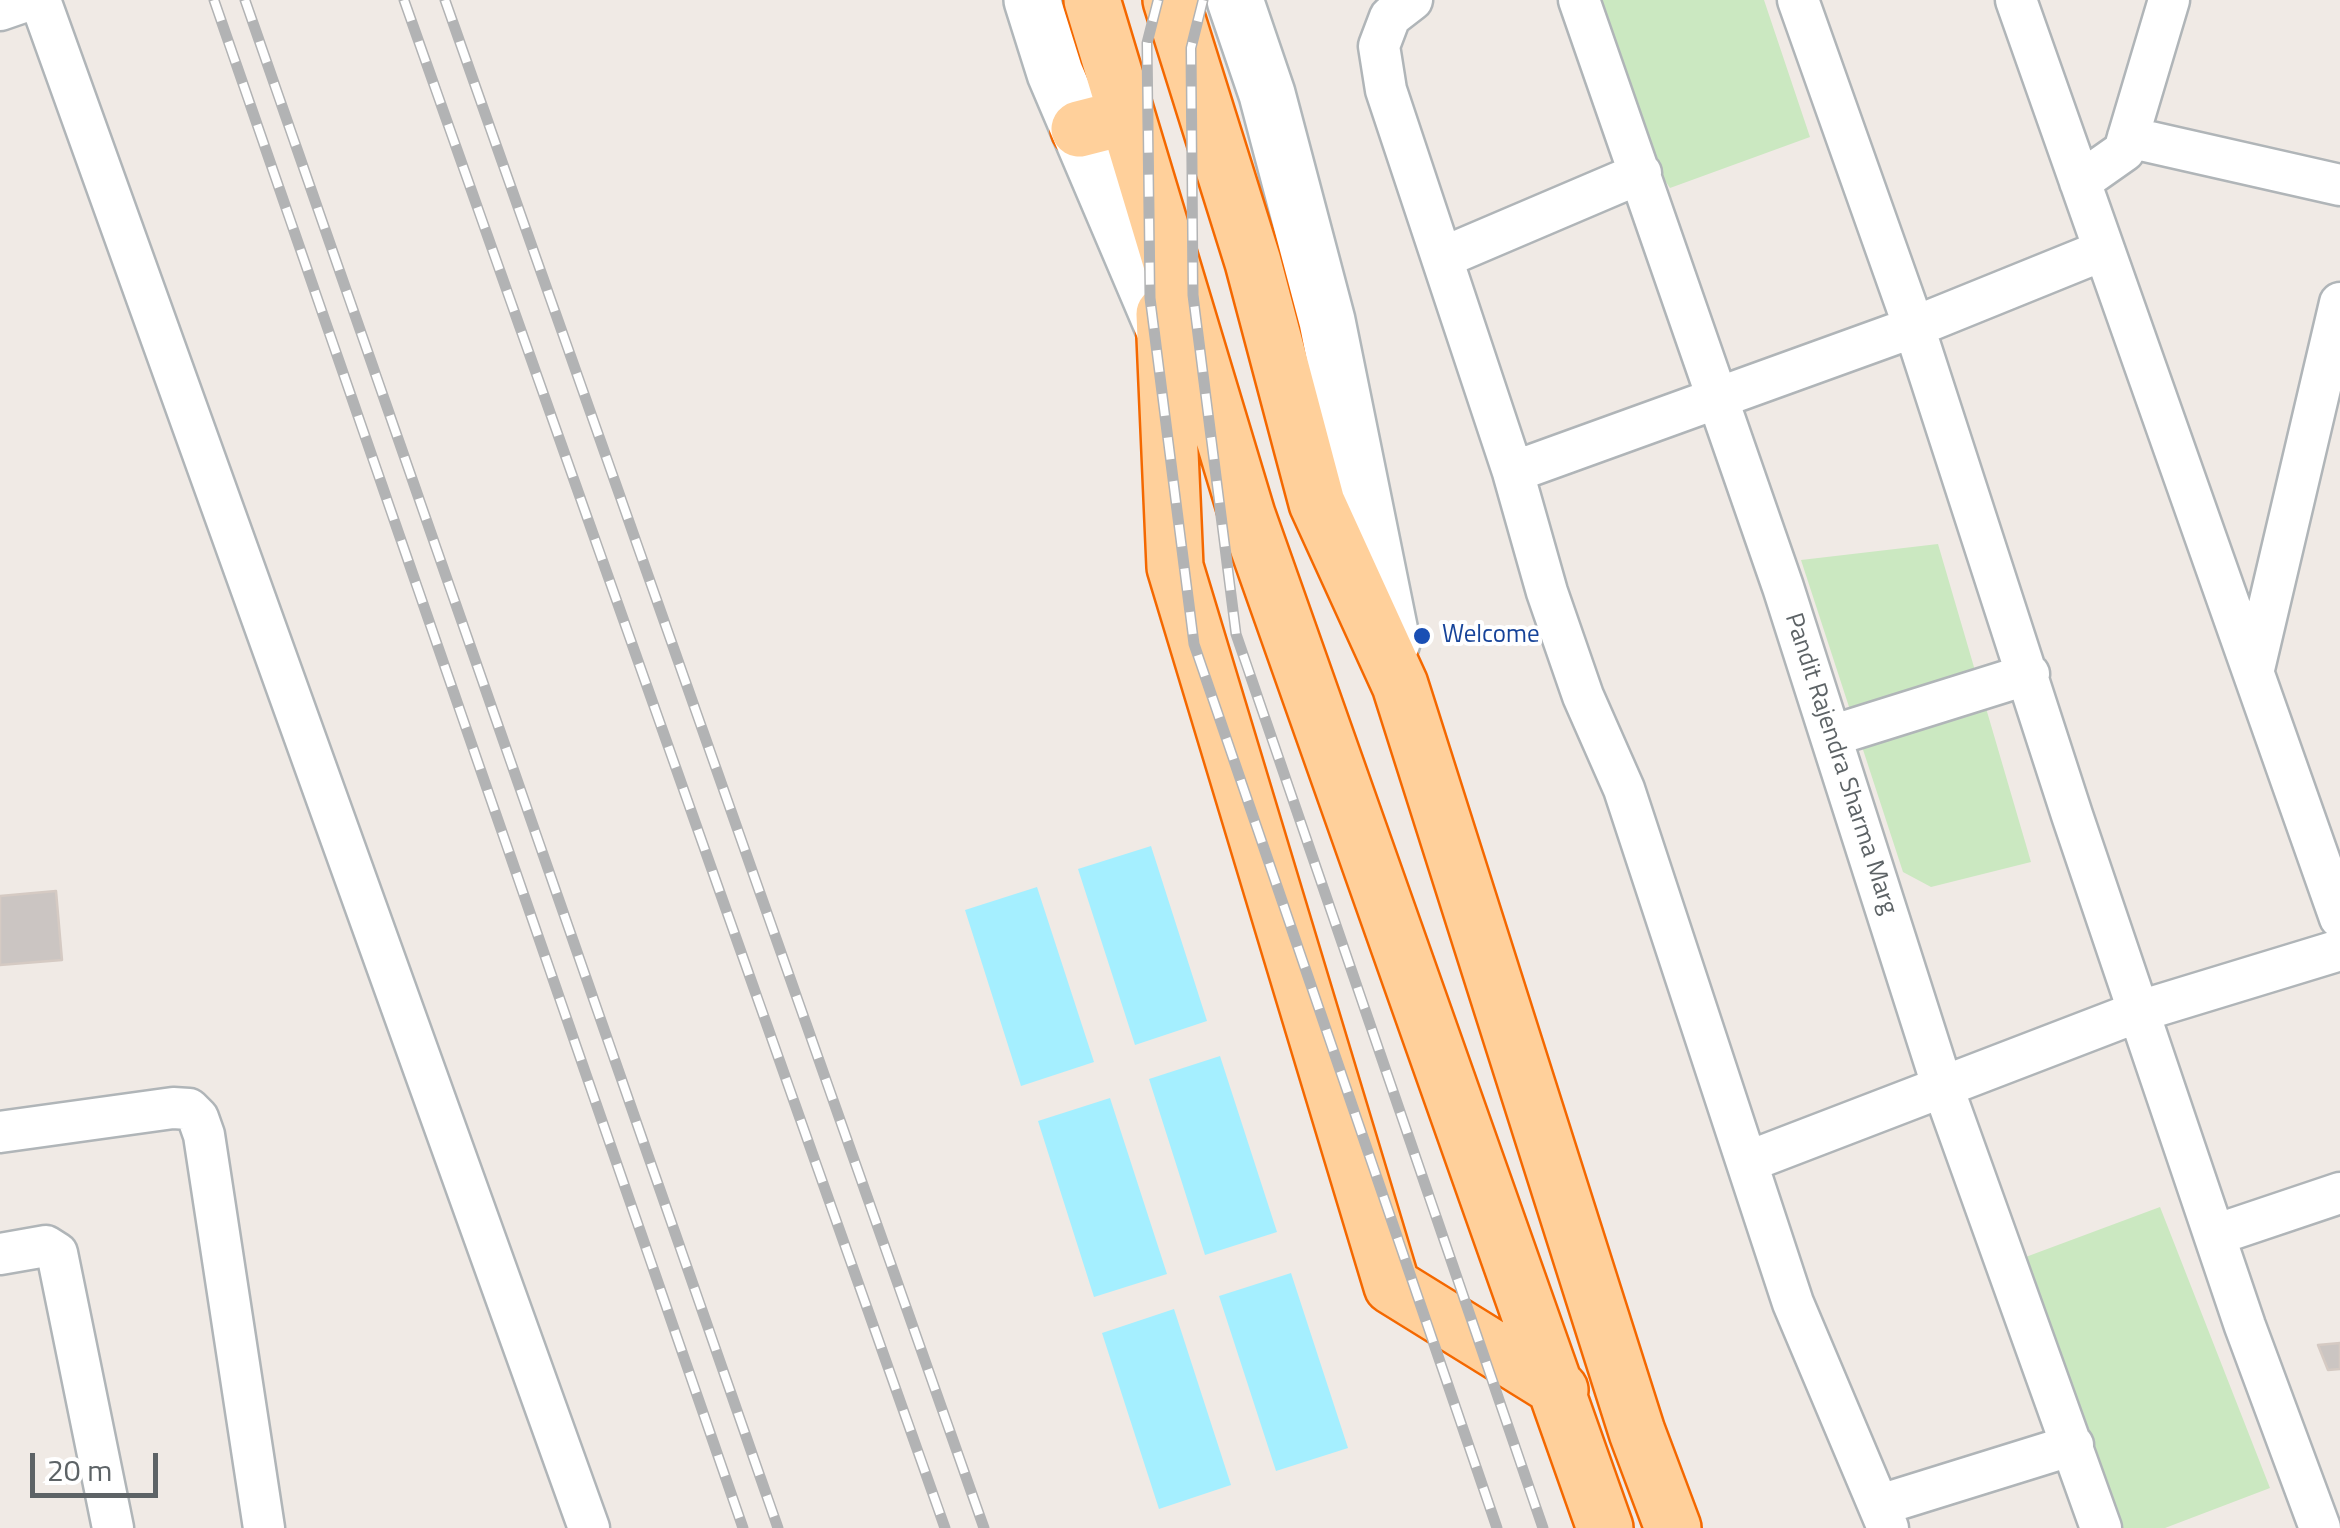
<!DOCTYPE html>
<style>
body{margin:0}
#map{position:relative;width:2340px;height:1528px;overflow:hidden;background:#f0eae5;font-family:"Titillium Web",sans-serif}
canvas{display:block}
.scale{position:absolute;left:30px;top:1453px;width:128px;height:45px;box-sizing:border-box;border:5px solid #5d6366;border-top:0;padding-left:12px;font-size:30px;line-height:35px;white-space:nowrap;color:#5d6366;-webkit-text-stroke:8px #fff;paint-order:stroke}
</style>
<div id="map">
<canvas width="2340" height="1528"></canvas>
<div class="scale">20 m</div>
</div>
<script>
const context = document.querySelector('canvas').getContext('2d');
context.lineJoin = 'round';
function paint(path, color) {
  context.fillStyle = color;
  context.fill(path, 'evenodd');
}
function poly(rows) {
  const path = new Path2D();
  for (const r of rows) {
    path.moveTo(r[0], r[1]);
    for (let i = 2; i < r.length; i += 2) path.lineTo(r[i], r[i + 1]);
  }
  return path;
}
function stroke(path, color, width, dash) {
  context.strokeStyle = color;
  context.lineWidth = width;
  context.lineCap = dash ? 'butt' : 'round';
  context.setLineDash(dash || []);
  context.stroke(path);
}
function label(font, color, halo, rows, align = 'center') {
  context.font = font + ' "Titillium Web",sans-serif';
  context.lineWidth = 8;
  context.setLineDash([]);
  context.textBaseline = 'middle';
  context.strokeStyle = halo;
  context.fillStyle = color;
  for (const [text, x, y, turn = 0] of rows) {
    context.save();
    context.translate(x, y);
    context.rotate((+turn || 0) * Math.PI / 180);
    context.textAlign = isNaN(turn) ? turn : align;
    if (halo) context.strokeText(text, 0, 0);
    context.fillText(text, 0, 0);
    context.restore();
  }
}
paint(poly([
 [1600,0,1764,0,1810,137,1670,188,1659,172],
 [1938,544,2031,862,1931,887,1903,872,1801,560],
 [2160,1207,2270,1488,2165,1528,2120,1528,2023,1258]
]), '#cbe8c1');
paint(poly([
 [1151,846,1207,1021,1135,1045,1078,869],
 [1037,887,1094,1062,1021,1086,965,910],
 [1220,1056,1277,1232,1205,1255,1149,1079],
 [1110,1098,1167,1274,1094,1297,1038,1121],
 [1291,1273,1348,1448,1276,1471,1219,1296],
 [1174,1309,1231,1485,1159,1509,1102,1333]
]), '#a5efff');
const building = poly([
 [56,891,62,960,0,965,0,896,56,891],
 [2340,1343,2340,1369,2328,1370,2318,1345,2340,1343]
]);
paint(building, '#cbc5c2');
stroke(building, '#d5cac3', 2.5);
const minor = poly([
 [40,0,589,1528],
 [1412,0,1390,17,1379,46,1386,90,1513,472,1547,592,1583,696,1624,789,1793,1303,1888,1528],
 [1579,0,1783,587,1942,1085,2101,1528],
 [1798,0,1914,327,2072,815,2245,1326,2320,1528],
 [2016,0,2340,918],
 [0,10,29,0],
 [2128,137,2340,185],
 [2080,182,2124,151,2169,0],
 [1444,257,1641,173],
 [1513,472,1914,327,2104,250],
 [2254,669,2340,303],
 [1831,736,2029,674],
 [0,1132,173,1108,189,1109,198,1118,204,1135,264,1528],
 [1747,1162,2140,1011,2340,950],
 [2215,1235,2340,1193],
 [0,1254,46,1246,57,1253,113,1528],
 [1880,1505,2073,1445]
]);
const secondary = poly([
 [1032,0,1055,73,1178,362],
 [1235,0,1267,94,1327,321,1392,642]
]);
const trunk = poly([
 [1092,0,1247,515,1605,1528],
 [1171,0,1253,262,1317,503,1400,685,1637,1432,1673,1528],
 [1079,129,1126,117],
 [1164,314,1175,567,1392,1286,1560,1390]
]);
stroke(minor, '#b0b5b8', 45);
stroke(secondary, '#b1b7ba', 60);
stroke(trunk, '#f46800', 60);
stroke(minor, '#fff', 40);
stroke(secondary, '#fff', 55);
stroke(trunk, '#ffd09b', 55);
const rail = poly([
 [214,0,743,1528],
 [245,0,778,1528],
 [404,0,945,1528],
 [445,0,984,1528],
 [1158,0,1147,43,1150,298,1194,644,1497,1528],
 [1203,0,1191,48,1193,295,1236,634,1543,1528]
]);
stroke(rail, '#b2b3b4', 11);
stroke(rail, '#fff', 8, [22]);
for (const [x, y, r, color] of [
 [1422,636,10,"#1a4fb4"]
]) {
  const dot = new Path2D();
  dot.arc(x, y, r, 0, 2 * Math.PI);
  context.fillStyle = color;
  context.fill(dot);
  stroke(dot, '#fff', 4);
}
label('25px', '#164399', '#fff', [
 ["Welcome",1442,636]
], 'left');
label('25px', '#5d6366', '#fff', [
 ["Pandit Rajendra Sharma Marg",1840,764,72]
]);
</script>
